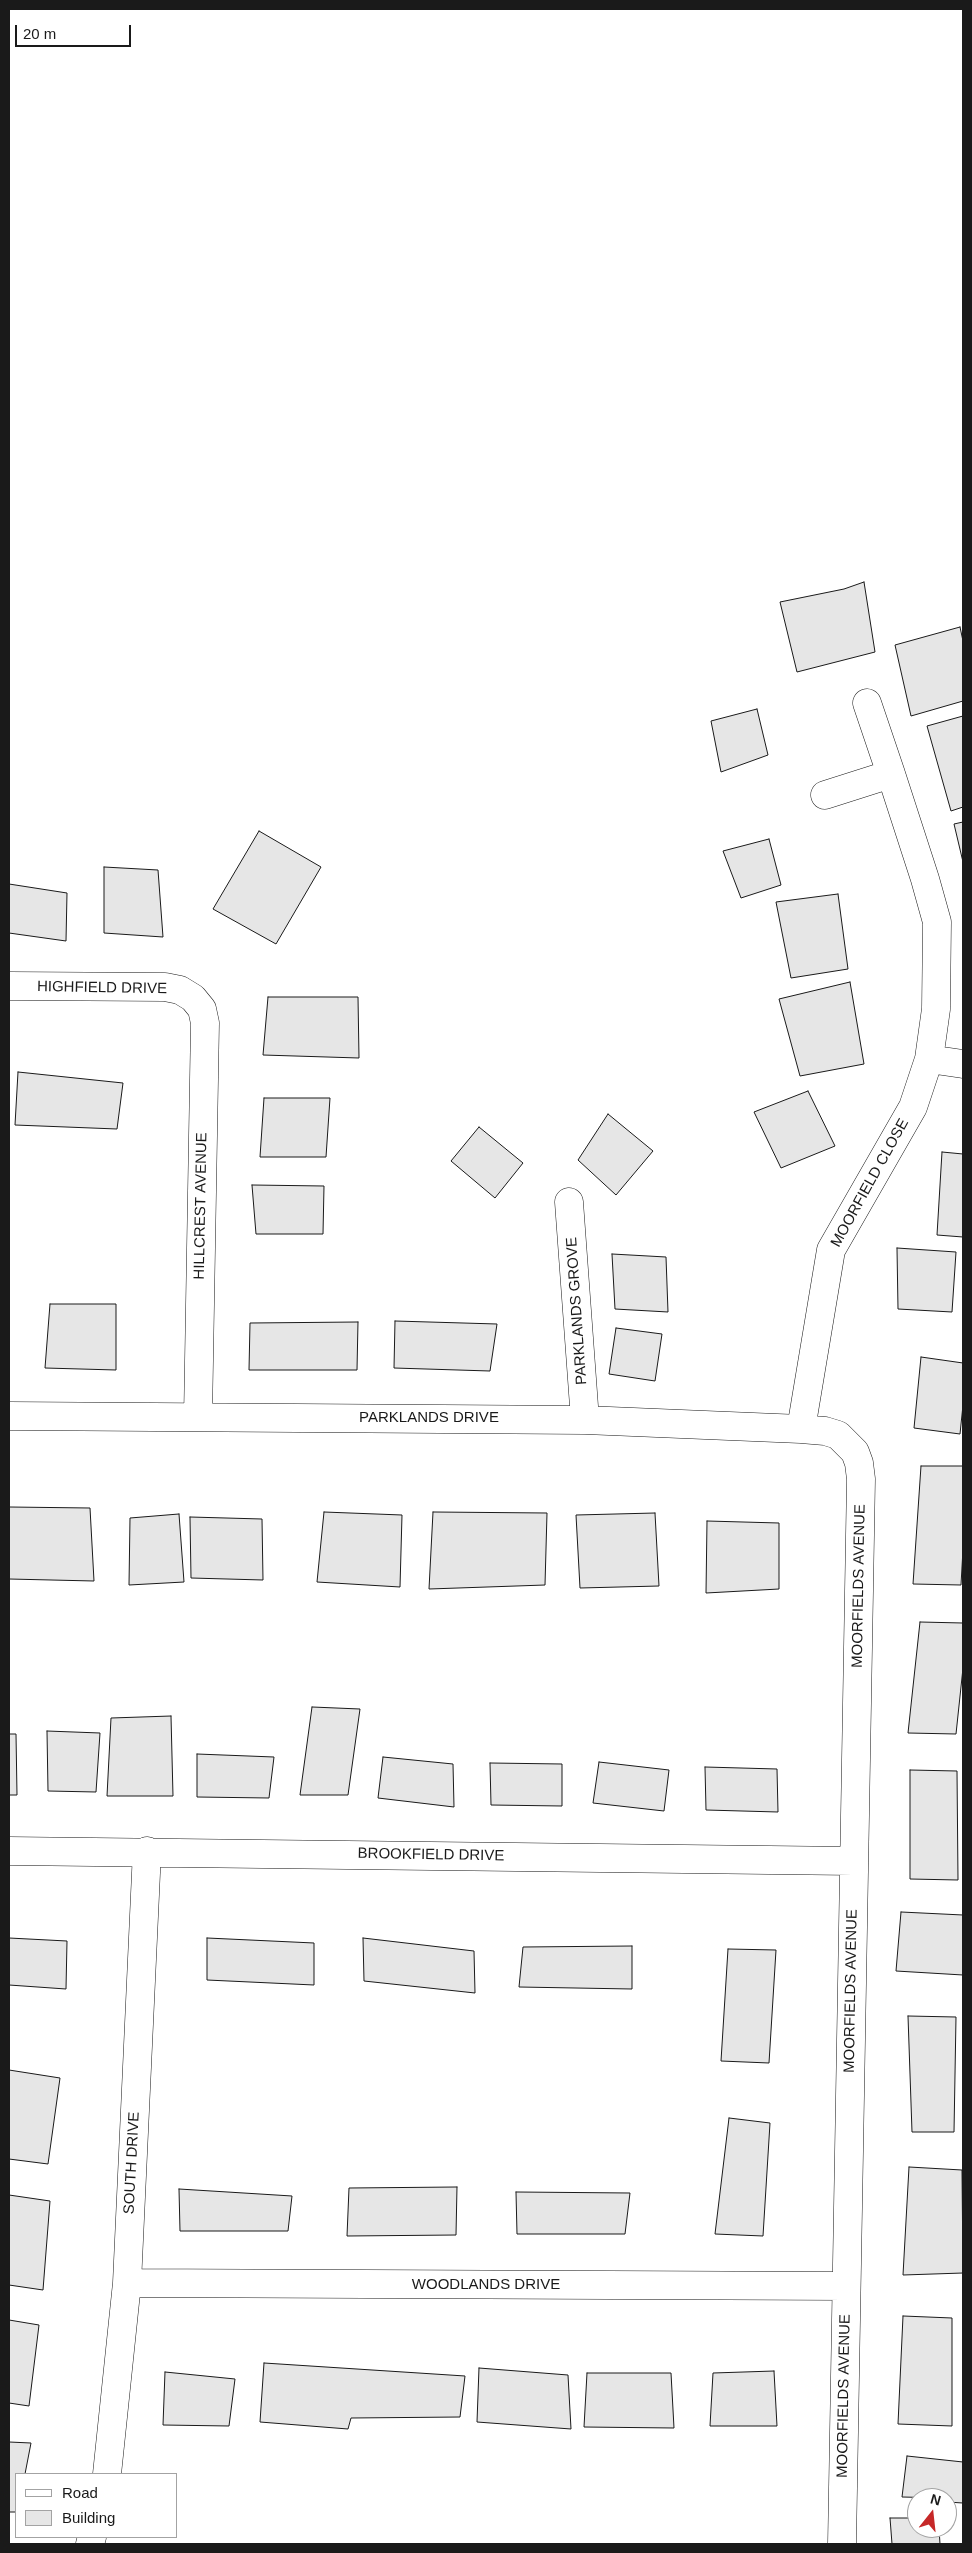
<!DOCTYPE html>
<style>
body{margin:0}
#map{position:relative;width:972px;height:2553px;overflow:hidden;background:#fff;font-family:Arial,sans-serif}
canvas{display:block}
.frame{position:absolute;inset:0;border:10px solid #1a1a1a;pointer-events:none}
.legend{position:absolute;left:15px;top:2473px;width:162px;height:65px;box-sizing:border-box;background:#fff;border:1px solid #a3a3a3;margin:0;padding:6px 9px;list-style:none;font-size:15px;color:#1a1a1a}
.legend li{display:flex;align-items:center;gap:10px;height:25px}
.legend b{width:25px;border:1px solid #a3a3a3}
.north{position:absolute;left:907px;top:2488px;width:50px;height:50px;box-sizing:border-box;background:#fff;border:1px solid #a3a3a3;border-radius:50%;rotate:16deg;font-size:14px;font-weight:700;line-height:20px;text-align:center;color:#1a1a1a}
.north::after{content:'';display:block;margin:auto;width:18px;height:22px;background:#c62828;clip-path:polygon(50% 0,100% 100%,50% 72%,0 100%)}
.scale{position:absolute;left:15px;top:25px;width:116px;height:22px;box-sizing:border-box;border:2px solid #1a1a1a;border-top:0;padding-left:6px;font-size:15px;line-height:18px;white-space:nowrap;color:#1a1a1a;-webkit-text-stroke:4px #fff;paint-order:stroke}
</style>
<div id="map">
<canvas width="972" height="2553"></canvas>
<div class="frame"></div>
<ul class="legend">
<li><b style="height:6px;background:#fff"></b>Road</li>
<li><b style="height:14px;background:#e6e6e6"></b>Building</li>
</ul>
<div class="north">N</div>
<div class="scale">20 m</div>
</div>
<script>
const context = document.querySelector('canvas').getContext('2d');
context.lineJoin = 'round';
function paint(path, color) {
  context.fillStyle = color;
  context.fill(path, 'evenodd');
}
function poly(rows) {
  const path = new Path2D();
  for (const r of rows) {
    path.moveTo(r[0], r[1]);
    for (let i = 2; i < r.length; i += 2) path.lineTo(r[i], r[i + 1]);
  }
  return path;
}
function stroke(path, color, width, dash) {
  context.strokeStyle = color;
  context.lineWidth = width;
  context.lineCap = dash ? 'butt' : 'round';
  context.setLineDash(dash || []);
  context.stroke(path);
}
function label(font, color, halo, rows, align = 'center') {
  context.font = font + ' Arial,sans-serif';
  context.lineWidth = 4;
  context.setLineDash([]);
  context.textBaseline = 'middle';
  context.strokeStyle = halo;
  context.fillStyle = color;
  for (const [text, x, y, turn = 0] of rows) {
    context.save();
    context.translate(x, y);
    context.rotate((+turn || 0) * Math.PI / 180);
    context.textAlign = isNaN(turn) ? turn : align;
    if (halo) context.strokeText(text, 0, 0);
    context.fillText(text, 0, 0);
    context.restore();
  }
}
const building = poly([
 [864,582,875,652,797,672,780,602,844,589,864,582],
 [960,627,963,641,963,701,911,716,895,645,960,627],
 [757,709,768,755,721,772,711,721,757,709],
 [963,716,963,807,951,811,927,726,963,716],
 [963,822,963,862,954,824,963,822],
 [259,831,321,867,276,944,213,909,259,831],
 [769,839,781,885,741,898,723,851,769,839],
 [104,867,158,870,163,937,104,933,104,867],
 [9,884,67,893,66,941,9,933,9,884],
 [838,894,848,969,791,978,776,902,838,894],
 [850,982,864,1064,800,1076,779,999,850,982],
 [268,997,358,997,359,1058,263,1055,268,997],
 [18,1072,123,1083,117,1129,15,1125,18,1072],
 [808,1091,835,1146,781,1168,754,1112,808,1091],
 [264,1098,330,1098,326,1157,260,1157,264,1098],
 [608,1114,653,1151,616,1195,578,1160,608,1114],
 [479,1127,523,1163,495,1198,451,1161,479,1127],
 [942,1152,963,1154,963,1237,937,1235,942,1152],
 [252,1185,324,1186,323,1234,256,1234,252,1185],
 [897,1248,956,1252,952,1312,898,1309,897,1248],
 [612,1254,666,1257,668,1312,615,1309,612,1254],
 [50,1304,116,1304,116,1370,45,1368,50,1304],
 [395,1321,497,1324,490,1371,394,1368,395,1321],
 [358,1322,357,1370,249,1370,250,1323,358,1322],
 [616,1328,662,1334,655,1381,609,1374,616,1328],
 [921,1357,963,1363,963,1405,960,1434,914,1428,921,1357],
 [921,1466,963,1466,963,1549,961,1585,913,1584,921,1466],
 [9,1507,90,1508,94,1581,9,1579,9,1507],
 [324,1512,402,1515,400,1587,317,1582,324,1512],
 [433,1512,547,1513,545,1585,429,1589,433,1512],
 [655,1513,659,1586,580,1588,576,1515,655,1513],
 [179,1514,184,1582,129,1585,130,1518,179,1514],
 [190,1517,262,1519,263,1580,191,1578,190,1517],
 [707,1521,779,1523,779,1589,706,1593,707,1521],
 [920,1622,963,1623,963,1668,956,1734,908,1733,920,1622],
 [312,1707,360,1709,348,1795,300,1795,312,1707],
 [171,1716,173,1796,107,1796,111,1718,171,1716],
 [47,1731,100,1733,96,1792,48,1791,47,1731],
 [9,1734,16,1734,17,1795,9,1795,9,1734],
 [197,1754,274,1757,269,1798,197,1797,197,1754],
 [383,1757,453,1764,454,1807,378,1798,383,1757],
 [599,1762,669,1770,664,1811,593,1803,599,1762],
 [490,1763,562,1764,562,1806,491,1805,490,1763],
 [705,1767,777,1769,778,1812,706,1810,705,1767],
 [910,1770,957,1771,958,1880,910,1879,910,1770],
 [901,1912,963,1915,963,1975,896,1971,901,1912],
 [9,1938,67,1941,66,1989,9,1985,9,1938],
 [207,1938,314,1943,314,1985,207,1980,207,1938],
 [363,1938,474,1951,475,1993,364,1981,363,1938],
 [632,1946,632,1989,519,1987,523,1947,632,1946],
 [728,1949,776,1950,769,2063,721,2061,728,1949],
 [908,2016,956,2017,954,2132,912,2132,908,2016],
 [9,2070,60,2078,48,2164,9,2159,9,2070],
 [729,2118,770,2123,763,2236,715,2234,729,2118],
 [909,2167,962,2170,963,2273,903,2275,909,2167],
 [457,2187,456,2235,347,2236,349,2188,457,2187],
 [179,2189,292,2196,288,2231,180,2231,179,2189],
 [516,2192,630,2193,625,2234,517,2234,516,2192],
 [9,2195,50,2201,43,2290,9,2285,9,2195],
 [903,2316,952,2318,952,2426,898,2424,903,2316],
 [9,2320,39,2325,29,2406,9,2403,9,2320],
 [264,2363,465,2376,460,2417,351,2418,348,2429,260,2422,264,2363],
 [479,2368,568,2375,571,2429,477,2422,479,2368],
 [774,2371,777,2426,710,2426,713,2373,774,2371],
 [165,2372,235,2379,229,2426,163,2425,165,2372],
 [587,2373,671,2373,674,2428,584,2427,587,2373],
 [9,2442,31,2443,25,2474,16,2474,16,2512,9,2512,9,2442],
 [907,2456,963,2462,963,2503,947,2502,947,2498,902,2497,907,2456],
 [890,2518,917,2518,917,2528,939,2528,940,2544,892,2544,890,2518]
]);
paint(building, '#e6e6e6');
stroke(building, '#1a1a1a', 1);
const minor = poly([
 [825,795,891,774,867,703],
 [9,986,165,987,180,990,193,998,202,1009,205,1023,198,1417],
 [929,1059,963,1064],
 [569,1202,585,1420],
 [9,1416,585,1420,801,1429,825,1431,838,1435,855,1452,859,1463,861,1479,842,2544],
 [801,1429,831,1250,913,1107,929,1059,936,1009,937,922,925,879,891,774],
 [9,1851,853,1861],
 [127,2283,846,2286],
 [107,2474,127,2283,147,1851],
 [90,2544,92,2537]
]);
stroke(minor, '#1a1a1a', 29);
stroke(minor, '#fff', 28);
label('15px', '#1a1a1a', '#fff', [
 ["HIGHFIELD DRIVE",102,988,1],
 ["MOORFIELD CLOSE",870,1183,-61],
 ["HILLCREST AVENUE",201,1206,-89],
 ["PARKLANDS GROVE",577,1311,-94],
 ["PARKLANDS DRIVE",429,1418],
 ["MOORFIELDS AVENUE",859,1586,-89],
 ["BROOKFIELD DRIVE",431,1855,1],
 ["MOORFIELDS AVENUE",851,1991,-89],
 ["SOUTH DRIVE",132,2163,-87],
 ["WOODLANDS DRIVE",486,2285],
 ["MOORFIELDS AVENUE",844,2396,-89]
]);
</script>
